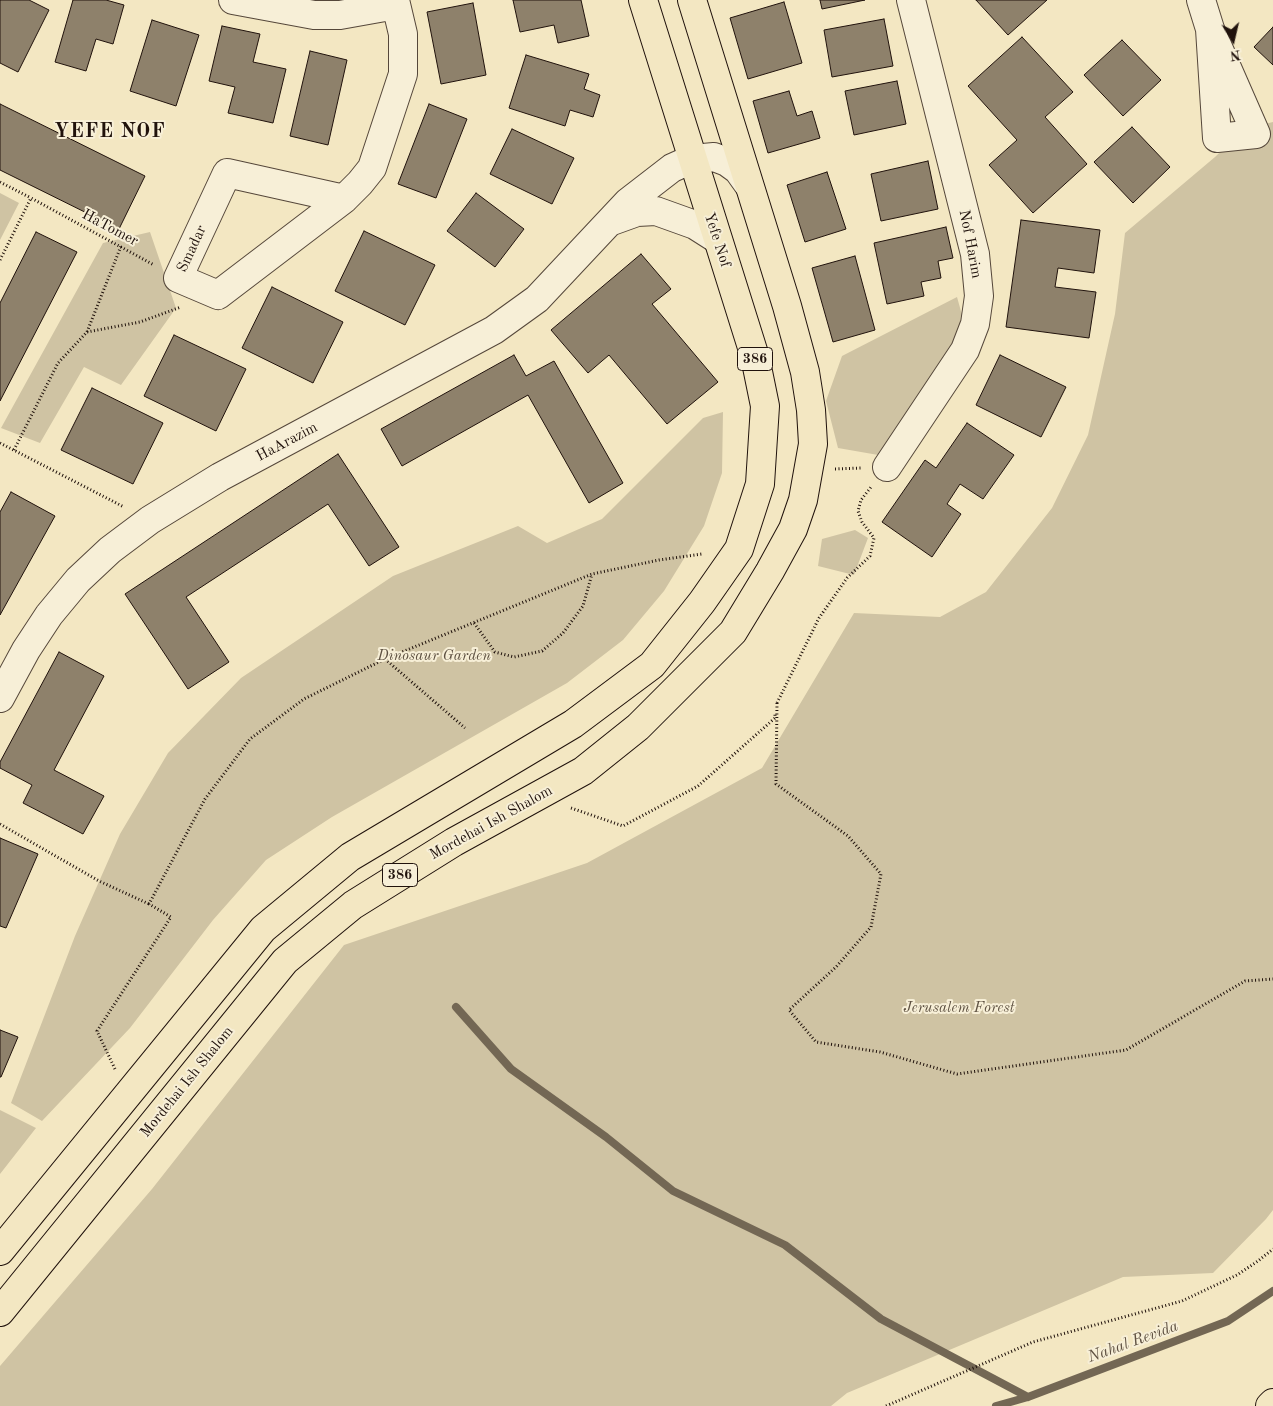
<!DOCTYPE html>
<style>
body{margin:0}
#map{position:relative;width:1273px;height:1406px;overflow:hidden;background:#f3e7c2;font-family:"Old Standard TT",serif}
canvas{display:block}
.north{position:absolute;left:1208px;top:15px;width:50px;height:50px;-webkit-text-stroke:4px #f7efd7;paint-order:stroke;rotate:171deg;font-size:14px;font-weight:700;line-height:20px;text-align:center;color:#20120c}
.north::after{content:'';display:block;margin:auto;width:18px;height:22px;background:#20120c;clip-path:polygon(50% 0,100% 100%,50% 72%,0 100%)}
</style>
<div id="map">
<canvas width="1273" height="1406"></canvas>
<div class="north">N</div>
</div>
<script>
const context = document.querySelector('canvas').getContext('2d');
context.lineJoin = 'round';
function paint(path, color) {
  context.fillStyle = color;
  context.fill(path, 'evenodd');
}
function poly(rows) {
  const path = new Path2D();
  for (const r of rows) {
    path.moveTo(r[0], r[1]);
    for (let i = 2; i < r.length; i += 2) path.lineTo(r[i], r[i + 1]);
  }
  return path;
}
function stroke(path, color, width, dash) {
  context.strokeStyle = color;
  context.lineWidth = width;
  context.lineCap = dash ? 'butt' : 'round';
  context.setLineDash(dash || []);
  context.stroke(path);
}
function label(font, color, halo, rows, align = 'center') {
  context.font = font + ' "Old Standard TT",serif';
  context.lineWidth = 4;
  context.setLineDash([]);
  context.textBaseline = 'middle';
  context.strokeStyle = halo;
  context.fillStyle = color;
  for (const [text, x, y, turn = 0] of rows) {
    context.save();
    context.translate(x, y);
    context.rotate((+turn || 0) * Math.PI / 180);
    context.textAlign = isNaN(turn) ? turn : align;
    if (halo) context.strokeText(text, 0, 0);
    context.fillText(text, 0, 0);
    context.restore();
  }
}
paint(poly([
 [1273,122,1273,1210,1266,1219,1213,1273,1123,1277,847,1393,831,1406,0,1406,0,1366,152,1189,344,945,587,863,762,768,854,613,940,617,986,592,1052,508,1088,435,1115,314,1125,233,1215,157,1244,129],
 [0,193,19,203,0,240],
 [150,232,176,308,121,385,84,367,40,443,1,428,103,243],
 [957,297,962,315,955,344,884,456,838,448,826,401,842,356],
 [723,412,722,473,704,526,664,591,623,640,567,683,332,817,266,860,213,920,130,1028,42,1121,11,1103,75,936,120,834,168,753,241,678,393,576,518,526,547,543,602,519,703,418],
 [855,530,868,538,854,575,818,566,822,539],
 [0,1110,36,1128,0,1174]
]), '#cfc3a3');
stroke(poly([
 [456,1007,511,1069,606,1137,673,1191,785,1245,881,1319,1028,1397],
 [996,1406,1028,1397,1228,1321,1273,1291]
]), '#736754', 8);
const building = poly([
 [0,0,29,0,49,10,18,72,0,63,0,0],
 [73,0,106,0,124,5,113,44,96,39,86,71,55,62,73,0],
 [513,0,581,0,589,36,558,43,554,25,520,32,513,0],
 [820,0,865,0,822,9,820,0],
 [976,0,1047,0,1008,35,976,0],
 [784,2,802,63,748,79,730,18,784,2],
 [473,3,486,75,441,84,427,12,473,3],
 [884,19,893,66,832,77,824,30,884,19],
 [152,20,199,35,176,106,130,91,152,20],
 [222,26,260,34,253,62,286,69,273,123,228,113,235,87,209,81,222,26],
 [1273,27,1273,65,1254,47,1273,27],
 [1022,37,1073,92,1045,117,1087,164,1033,213,989,165,1017,140,968,86,1022,37],
 [1122,40,1161,80,1123,116,1084,75,1122,40],
 [310,51,347,60,328,145,290,136,310,51],
 [526,55,589,74,584,89,600,95,593,117,570,110,565,126,509,108,526,55],
 [897,81,906,124,854,135,845,91,897,81],
 [789,91,797,116,812,111,820,138,768,153,753,101,789,91],
 [0,104,145,176,119,229,0,170,0,104],
 [429,104,467,119,436,198,398,184,429,104],
 [1132,127,1170,167,1133,203,1094,162,1132,127],
 [512,129,574,158,552,204,490,174,512,129],
 [928,161,938,209,881,221,871,174,928,161],
 [827,172,846,229,805,242,787,185,827,172],
 [476,193,524,229,495,267,447,231,476,193],
 [1021,220,1100,230,1094,273,1058,268,1055,287,1096,292,1089,338,1006,327,1021,220],
 [946,227,953,258,938,261,941,278,921,282,924,296,887,304,874,243,946,227],
 [364,231,435,265,405,325,335,291,364,231],
 [36,232,77,252,0,401,0,303,36,232],
 [641,254,671,289,652,304,718,382,667,424,609,355,588,373,551,330,641,254],
 [855,256,875,330,833,342,812,268,855,256],
 [272,287,343,322,313,383,242,348,272,287],
 [174,335,246,369,216,431,144,396,174,335],
 [514,355,526,376,554,361,623,483,589,503,528,395,402,466,381,429,514,355],
 [1000,355,1066,387,1041,437,976,405,1000,355],
 [92,388,163,423,133,484,61,450,92,388],
 [967,423,1014,455,983,499,960,484,947,504,961,514,932,557,882,522,925,460,936,468,967,423],
 [338,454,399,547,369,566,328,504,186,597,229,662,188,689,125,594,338,454],
 [11,492,55,516,0,615,0,512,11,492],
 [59,652,104,676,54,770,104,796,83,834,23,803,32,785,0,768,0,762,59,652],
 [0,838,38,854,6,928,0,926,0,838],
 [0,1030,18,1037,1,1077,0,1077,0,1030]
]);
paint(building, '#8e816b');
stroke(building, '#20120c', 1);
const minor = poly([
 [233,0,314,15,340,15,396,5],
 [1201,0,1210,29,1256,134,1217,138,1210,29],
 [344,199,227,173,178,278,218,295,344,199,360,183,372,168,403,74,403,34,395,0],
 [612,221,637,212,656,211,695,225,717,239],
 [887,467,965,350,975,324,979,296,975,254,911,0],
 [0,698,26,650,49,615,78,580,110,550,150,520,220,477,494,330,537,299,628,202,672,168,692,159,714,157,727,162,738,170,748,184]
]);
const major = poly([
 [0,1251,263,929,350,857,573,724,652,665,702,602,739,549,760,484,765,406,755,357,643,0],
 [0,1312,285,961,353,905,454,842,583,771,638,727,733,632,770,571,793,529,803,500,813,444,811,410,805,372,787,306,692,0],
 [1270,1406,1273,1403]
]);
stroke(minor, '#55473a', 30);
stroke(major, '#20120c', 30);
stroke(poly([
 [0,182,31,198],
 [0,260,31,198,154,265],
 [87,332,121,246],
 [0,443,124,507],
 [14,450,58,363,87,332,140,322,181,307],
 [835,469,861,468],
 [474,623,495,652,514,657,542,651,563,633,583,606,592,574],
 [385,659,465,728],
 [777,703,776,784,848,836,881,874,871,927,836,967,789,1010,816,1042,880,1052,957,1074,1126,1050,1245,981,1273,979],
 [777,703,819,618,847,578,870,556,874,538,862,522,858,511,861,500,871,487],
 [571,808,623,826,698,786,775,718,775,714],
 [0,824,99,881,149,904],
 [115,1069,97,1031,171,917,149,904,205,799,250,739,304,699,385,659,592,574,659,560,702,554],
 [886,1406,1033,1342,1182,1301,1237,1275,1258,1261,1273,1249]
]), '#20120c', 3, [1, 2.5]);
stroke(minor, '#f7efd7', 28);
stroke(major, '#f3e7c2', 28);
for (const [x, y, w] of [
 [755,359,35],
 [400,875,35]
]) {
  const box = new Path2D();
  box.roundRect(x - w / 2, y - 11.5, w, 23, 4);
  context.fillStyle = '#f7efd7';
  context.fill(box);
  stroke(box, '#20120c', 1);
}
label('bold 14px', '#20120c', null, [
 ["386",755,359],
 ["386",400,875]
]);
label('15px', '#20120c', '#f7efd7', [
 ["HaTomer",110,228,28],
 ["Yefe Nof",717,240,72],
 ["Nof Harim",970,244,79],
 ["Smadar",192,249,-65],
 ["HaArazim",287,442,-28],
 ["Mordehai Ish Shalom",491,823,-29],
 ["Mordehai Ish Shalom",187,1082,-51]
]);
label('italic 15px', '#5d5041', '#f7efd7', [
 ["Dinosaur Garden",434,656],
 ["Jerusalem Forest",959,1008]
]);
label('italic 16px', '#5f5142', '#f7efd7', [
 ["Nahal Revida",1133,1342,-20]
]);
context.letterSpacing = '1px';
label('bold 20px', '#20120c', '#f7efd7', [
 ["YEFE NOF",110,132]
]);
context.letterSpacing = '0px';
</script>
